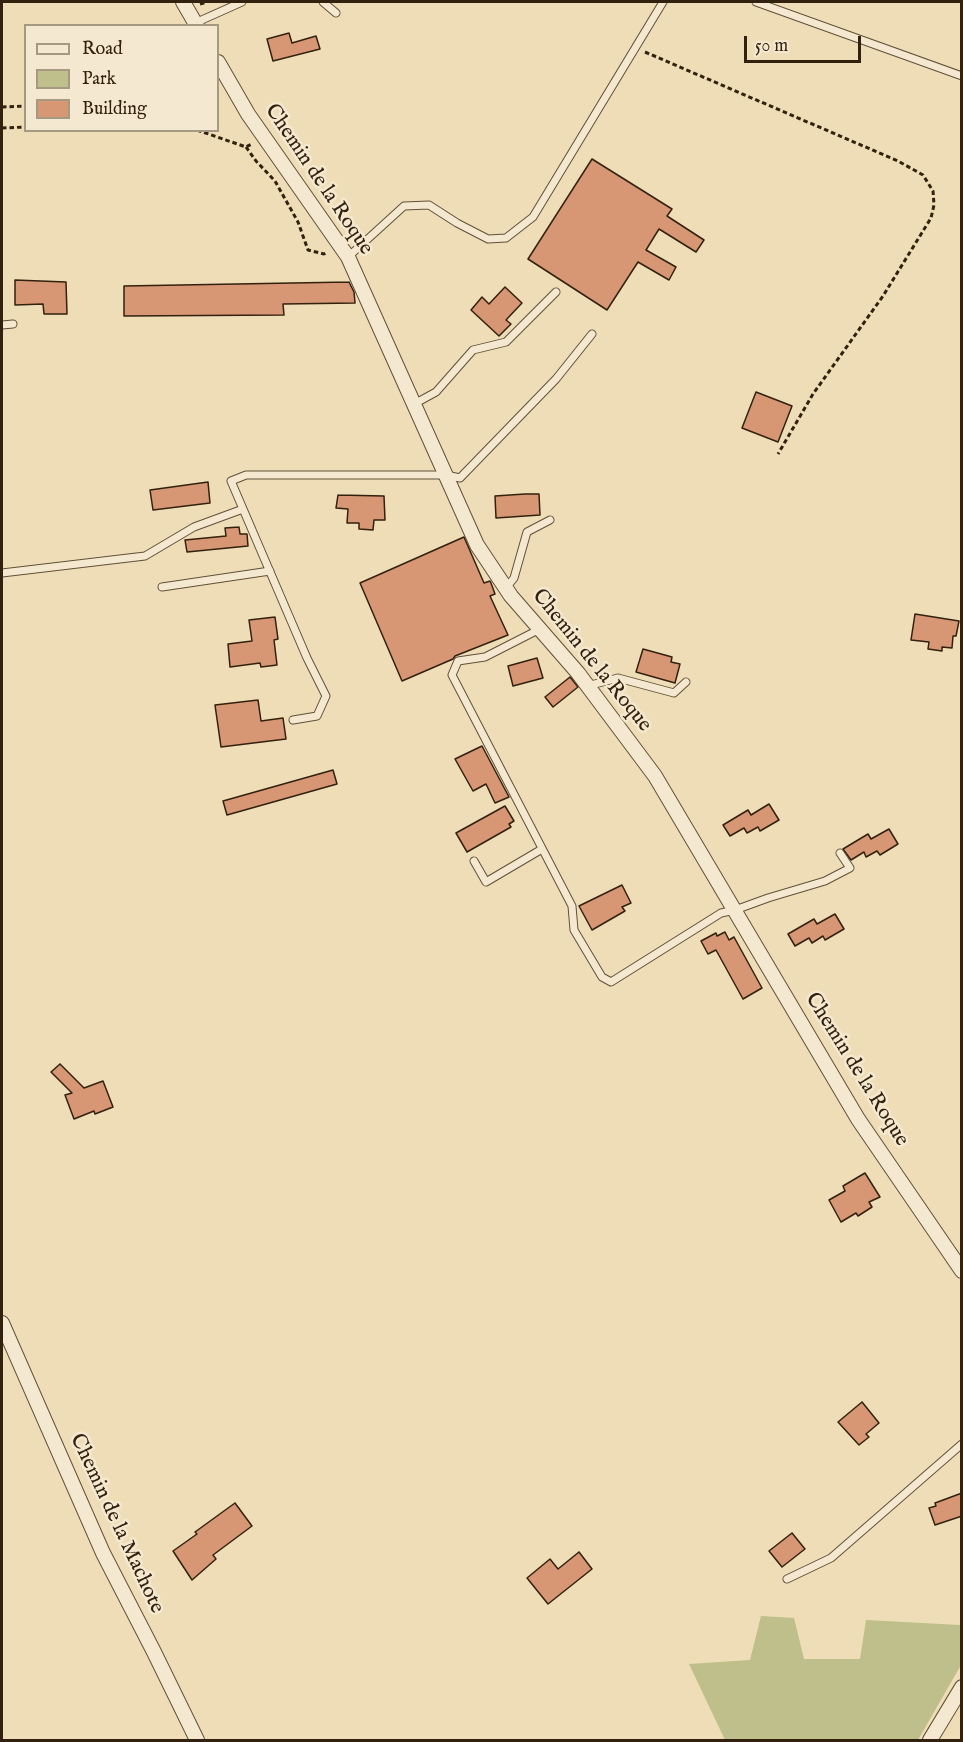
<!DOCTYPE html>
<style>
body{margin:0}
#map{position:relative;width:963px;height:1742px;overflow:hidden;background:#eeddb6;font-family:"IM FELL English",serif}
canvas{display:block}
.frame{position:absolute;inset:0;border:3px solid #32210e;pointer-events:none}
.legend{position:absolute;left:24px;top:24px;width:195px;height:108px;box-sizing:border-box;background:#f4e9d0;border:2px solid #a69982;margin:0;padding:8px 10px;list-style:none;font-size:18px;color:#32210e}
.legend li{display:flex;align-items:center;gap:12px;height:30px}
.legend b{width:30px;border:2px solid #a69982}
.scale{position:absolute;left:744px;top:36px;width:117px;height:27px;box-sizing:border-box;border:3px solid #32210e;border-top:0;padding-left:8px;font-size:18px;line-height:21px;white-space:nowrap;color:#32210e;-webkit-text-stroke:4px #f4e9d0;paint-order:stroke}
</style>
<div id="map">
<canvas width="963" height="1742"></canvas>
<div class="frame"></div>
<ul class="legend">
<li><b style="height:8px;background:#f4e9d0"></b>Road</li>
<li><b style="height:16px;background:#bebf8a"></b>Park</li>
<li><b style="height:16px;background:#d79674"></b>Building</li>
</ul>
<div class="scale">50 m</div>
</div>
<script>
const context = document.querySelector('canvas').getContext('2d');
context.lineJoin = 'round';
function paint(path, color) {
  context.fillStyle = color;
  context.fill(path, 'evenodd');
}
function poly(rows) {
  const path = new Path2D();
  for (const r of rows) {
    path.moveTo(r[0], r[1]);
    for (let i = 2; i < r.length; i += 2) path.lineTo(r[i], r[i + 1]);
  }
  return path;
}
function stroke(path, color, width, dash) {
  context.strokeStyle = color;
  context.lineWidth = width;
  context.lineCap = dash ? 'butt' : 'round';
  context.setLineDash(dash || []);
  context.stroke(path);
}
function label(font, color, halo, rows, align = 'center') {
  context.font = font + ' "IM FELL English",serif';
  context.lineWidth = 5;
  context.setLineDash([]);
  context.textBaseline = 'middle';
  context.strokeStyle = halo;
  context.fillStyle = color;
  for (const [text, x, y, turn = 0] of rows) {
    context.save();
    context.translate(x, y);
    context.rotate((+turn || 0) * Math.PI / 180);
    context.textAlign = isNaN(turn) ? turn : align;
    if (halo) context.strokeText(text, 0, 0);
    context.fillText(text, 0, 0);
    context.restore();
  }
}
paint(poly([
 [761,1616,794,1618,804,1659,860,1659,866,1620,960,1625,961,1626,961,1665,918,1740,725,1740,689,1664,750,1660]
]), '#bebf8a');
const building = poly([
 [289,33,292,43,316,36,320,49,273,61,267,39,289,33],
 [592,159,672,209,667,216,704,240,696,252,659,229,646,250,676,267,669,280,638,262,607,310,528,259,592,159],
 [15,280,66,282,67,314,44,314,43,304,15,305,15,280],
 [349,282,354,292,355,303,283,304,284,315,124,316,124,286,349,282],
 [505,287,522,303,506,320,511,324,499,336,471,310,482,297,489,304,505,287],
 [756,392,792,406,778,442,742,428,756,392],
 [208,482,210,503,153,510,150,490,208,482],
 [525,494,539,494,540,515,496,518,495,496,525,494],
 [338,495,384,496,385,520,374,520,373,530,359,529,359,523,347,523,348,509,336,508,338,495],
 [239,527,240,534,247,534,248,546,187,552,185,540,226,536,225,528,239,527],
 [464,537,484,583,490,581,491,583,495,594,490,596,508,635,455,656,453,659,402,681,360,583,464,537],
 [915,614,959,621,956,636,953,636,952,648,942,647,942,651,928,649,929,642,911,640,915,614],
 [275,617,278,639,274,640,277,665,261,667,260,663,230,667,228,644,252,641,249,620,275,617],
 [643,649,672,657,671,662,680,664,675,683,636,672,643,649],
 [537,658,543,678,513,686,508,666,537,658],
 [570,677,578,687,553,707,545,697,570,677],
 [258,700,261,721,283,718,286,739,221,747,215,705,258,700],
 [482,746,509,797,495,803,486,784,473,791,455,759,482,746],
 [333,770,337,784,227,815,223,801,333,770],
 [769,804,779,820,760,831,758,827,747,833,744,828,730,836,723,825,748,810,751,815,769,804],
 [505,806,514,821,509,824,511,827,467,852,456,833,505,806],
 [889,829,898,844,880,855,877,851,866,857,864,852,851,860,843,849,868,834,871,839,889,829],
 [622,885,631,903,622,907,625,911,592,930,579,906,622,885],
 [835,914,844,929,825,940,823,936,812,943,809,938,795,946,788,934,814,919,817,924,835,914],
 [725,932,729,940,734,937,762,988,743,999,716,950,708,954,701,941,716,933,717,936,725,932],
 [60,1064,84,1088,103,1081,113,1107,95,1114,94,1111,74,1119,65,1095,72,1093,51,1072,60,1064],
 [865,1173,880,1197,869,1202,872,1207,858,1216,856,1213,841,1222,829,1200,845,1191,843,1186,865,1173],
 [862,1402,879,1423,866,1434,869,1437,859,1445,838,1422,862,1402],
 [962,1493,962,1516,935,1525,929,1508,936,1506,935,1503,962,1493],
 [235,1503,252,1526,213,1555,216,1559,192,1580,173,1551,197,1534,195,1532,235,1503],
 [792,1533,805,1549,782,1567,769,1551,792,1533],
 [579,1552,592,1569,548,1604,527,1578,550,1559,558,1569,579,1552]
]);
paint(building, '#d79674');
stroke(building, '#32210e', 1.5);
const service = poly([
 [323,2,336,13],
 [756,2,962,76],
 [195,23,242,2],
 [348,257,404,206,429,205,457,223,488,239,506,238,533,217,663,2],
 [2,325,13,324],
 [414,404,436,392,473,350,506,342,556,292],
 [2,573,145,556,194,527,243,509],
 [162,587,270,571],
 [506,588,514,578,527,532,550,520],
 [540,629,485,657,458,661,452,675,572,906,574,930,602,977,611,982,721,913,735,910,768,898,825,881,850,868,840,853],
 [587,686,618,678,674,693,686,682],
 [293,720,317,716,326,696,307,658,231,481,246,475,446,475,460,478,556,379,592,334],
 [474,861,486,882,542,849],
 [787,1579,831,1558,962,1444]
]);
const minor = poly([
 [183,2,197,26],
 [218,62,248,114,348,257,477,545,511,596,578,673,655,776,858,1119,962,1271],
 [2,1323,103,1553,154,1652,197,1740],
 [930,1740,962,1687]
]);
stroke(service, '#615038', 9);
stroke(minor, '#615038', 16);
stroke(poly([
 [200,4,207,2],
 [645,52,898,161,923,175,933,191,934,205,931,218,883,296,813,394,778,454],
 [2,107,26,106],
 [2,128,26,127],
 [197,130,246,147,252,144],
 [246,147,256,161,275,181,298,222,308,250,324,254,328,252]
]), '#32210e', 3, [4.5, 3]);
stroke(service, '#f4e9d0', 7);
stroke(minor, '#f4e9d0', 14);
label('21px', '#32210e', '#f4e9d0', [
 ["Chemin de la Roque",318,180,56],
 ["Chemin de la Roque",591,661,51],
 ["Chemin de la Roque",856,1070,58],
 ["Chemin de la Machote",116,1524,65]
]);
</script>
